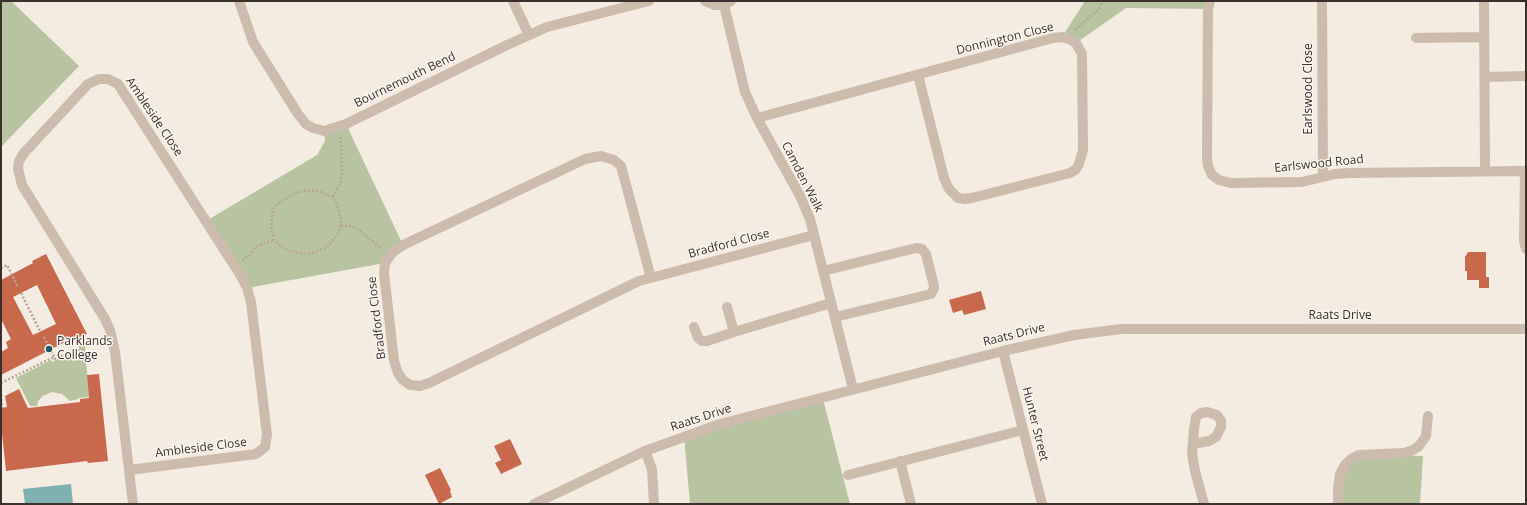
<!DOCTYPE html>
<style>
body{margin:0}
#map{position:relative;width:1527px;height:505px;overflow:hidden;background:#f4ebe1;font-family:"Open Sans",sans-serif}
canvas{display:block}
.frame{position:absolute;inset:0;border:2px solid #3b302b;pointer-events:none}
</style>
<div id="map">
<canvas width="1527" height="505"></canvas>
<div class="frame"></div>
</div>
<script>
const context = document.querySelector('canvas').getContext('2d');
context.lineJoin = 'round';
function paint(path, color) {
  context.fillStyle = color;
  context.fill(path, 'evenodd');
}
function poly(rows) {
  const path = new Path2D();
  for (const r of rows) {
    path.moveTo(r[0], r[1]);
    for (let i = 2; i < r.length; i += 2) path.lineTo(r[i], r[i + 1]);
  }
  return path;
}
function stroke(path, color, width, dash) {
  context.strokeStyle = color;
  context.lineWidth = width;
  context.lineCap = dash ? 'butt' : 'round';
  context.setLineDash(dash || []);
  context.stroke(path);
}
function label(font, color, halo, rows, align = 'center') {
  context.font = font + ' "Open Sans",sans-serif';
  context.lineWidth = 3;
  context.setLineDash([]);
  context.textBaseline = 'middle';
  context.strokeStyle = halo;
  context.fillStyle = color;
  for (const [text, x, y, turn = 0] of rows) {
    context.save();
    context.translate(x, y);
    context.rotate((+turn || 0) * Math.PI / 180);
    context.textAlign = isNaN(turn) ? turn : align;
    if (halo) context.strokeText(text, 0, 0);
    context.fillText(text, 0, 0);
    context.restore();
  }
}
paint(poly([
 [1,1,11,1,79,66,1,147],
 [1085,1,1210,1,1208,9,1126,8,1076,43,1062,37],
 [346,124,403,245,385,263,247,288,206,221,317,155,325,141,324,131],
 [85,346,89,397,78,398,78,399,70,401,62,394,52,392,43,396,38,401,37,406,30,406,16,378,51,360,52,362],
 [823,399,850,504,690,504,684,436],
 [1363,454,1423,456,1420,504,1341,504,1342,478,1351,462]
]), '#b8c4a0');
paint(poly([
 [71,484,73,504,25,504,23,489]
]), '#7fb0b2');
paint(poly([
 [1468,252,1486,252,1486,277,1489,277,1489,288,1479,288,1479,280,1467,280,1467,271,1465,271,1465,257],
 [46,254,87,334,72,342,71,339,1,375,1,352,8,348,6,342,11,339,1,319,1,280,33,263,32,261],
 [37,285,56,324,33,335,13,297],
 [981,291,986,309,964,315,962,310,953,313,949,300],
 [99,374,108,461,88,463,87,461,6,471,1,424,1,408,7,407,5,396,19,389,28,408,80,402,80,399,89,398,87,375],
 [510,439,522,464,501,474,495,463,501,460,494,446],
 [440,468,451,490,450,491,452,497,439,504,425,475]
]), '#c8694b');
stroke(poly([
 [1075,30,1098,10,1103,1],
 [304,191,318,191,333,197,337,205,341,221,340,229,338,234,326,248,312,253,304,254,289,251,280,246,274,240,271,226,273,210,277,204,295,193,304,191],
 [333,197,339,186,342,175,341,144,340,137],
 [341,225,350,226,359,230,382,249],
 [242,260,250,255,255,247,274,240],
 [1,268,7,265,18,287],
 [21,293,40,331],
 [44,337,54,357],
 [1,383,54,357,55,359,87,344],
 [1,395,2,408]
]), '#b9a596', 2.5, [2, 2]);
stroke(poly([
 [239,1,253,42,298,114,306,124,313,128,324,131,346,124,507,45,547,27,649,1],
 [513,1,529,35],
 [705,1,715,5,724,5,731,1],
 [1210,1,1208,9,1207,157,1208,166,1212,175,1219,180,1230,183,1302,182,1335,174,1350,173,1526,171],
 [1322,1,1323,177],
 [1484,1,1485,171],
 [724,5,745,92,757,118,800,196,810,219,853,389],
 [1416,38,1484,37],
 [1485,77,1526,76],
 [757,118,1053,38,1062,37,1069,39,1076,43,1082,54,1083,150,1079,164,1076,169,1070,173,972,198,965,199,958,198,949,189,944,178,918,75],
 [1525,171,1524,241,1526,249],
 [823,271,916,248,922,249,926,254,934,286,934,288,931,294,835,317],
 [651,278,621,166,614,160,601,156,585,159,403,245,394,251,389,257,385,263,384,273,394,361,398,373,403,380,410,385,420,386,429,383,639,281,814,235],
 [727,307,734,332],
 [694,327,698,338,702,341,707,341,734,332,831,303],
 [1003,351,1042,504],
 [1193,444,1209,441,1216,437,1221,427,1221,421,1217,415,1207,412,1201,413,1196,417,1194,429,1192,453,1195,471,1204,504],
 [645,451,652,469,654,504],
 [900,461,911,504],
 [129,470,256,454,265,447,267,435,251,302,247,288,241,276,118,84,108,79,99,79,88,84,24,153,19,161,18,169,22,185,105,319,110,330,115,352,129,470,133,504],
 [848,475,1023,430],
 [534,504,645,451,720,424,1003,351,1074,335,1121,329,1526,329],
 [1338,504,1338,488,1340,474,1345,465,1351,459,1359,455,1404,453,1413,450,1419,446,1426,436,1428,416]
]), '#cdbbac', 10);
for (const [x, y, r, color] of [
 [49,349,4,"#1f5a5e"]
]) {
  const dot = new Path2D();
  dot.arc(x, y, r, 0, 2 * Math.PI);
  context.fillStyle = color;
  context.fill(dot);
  stroke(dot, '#fbf5ee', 1.5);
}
label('12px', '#3b302b', '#fbf5ee', [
 ["Donnington Close",1005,39,-14],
 ["Bournemouth Bend",405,80,-26],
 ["Earlswood Close",1309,89,-90],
 ["Ambleside Close",154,117,56],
 ["Earlswood Road",1319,164,-6],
 ["Camden Walk",802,177,63],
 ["Bradford Close",729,244,-15],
 ["Raats Drive",1340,316],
 ["Bradford Close",377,318,-97],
 ["Raats Drive",1014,335,-14],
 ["Raats Drive",701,418,-18],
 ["Hunter Street",1035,424,76],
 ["Ambleside Close",201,448,-7]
]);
label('12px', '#3b302b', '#fbf5ee', [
 ["Parklands",57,342],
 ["College",57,356]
], 'left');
</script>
